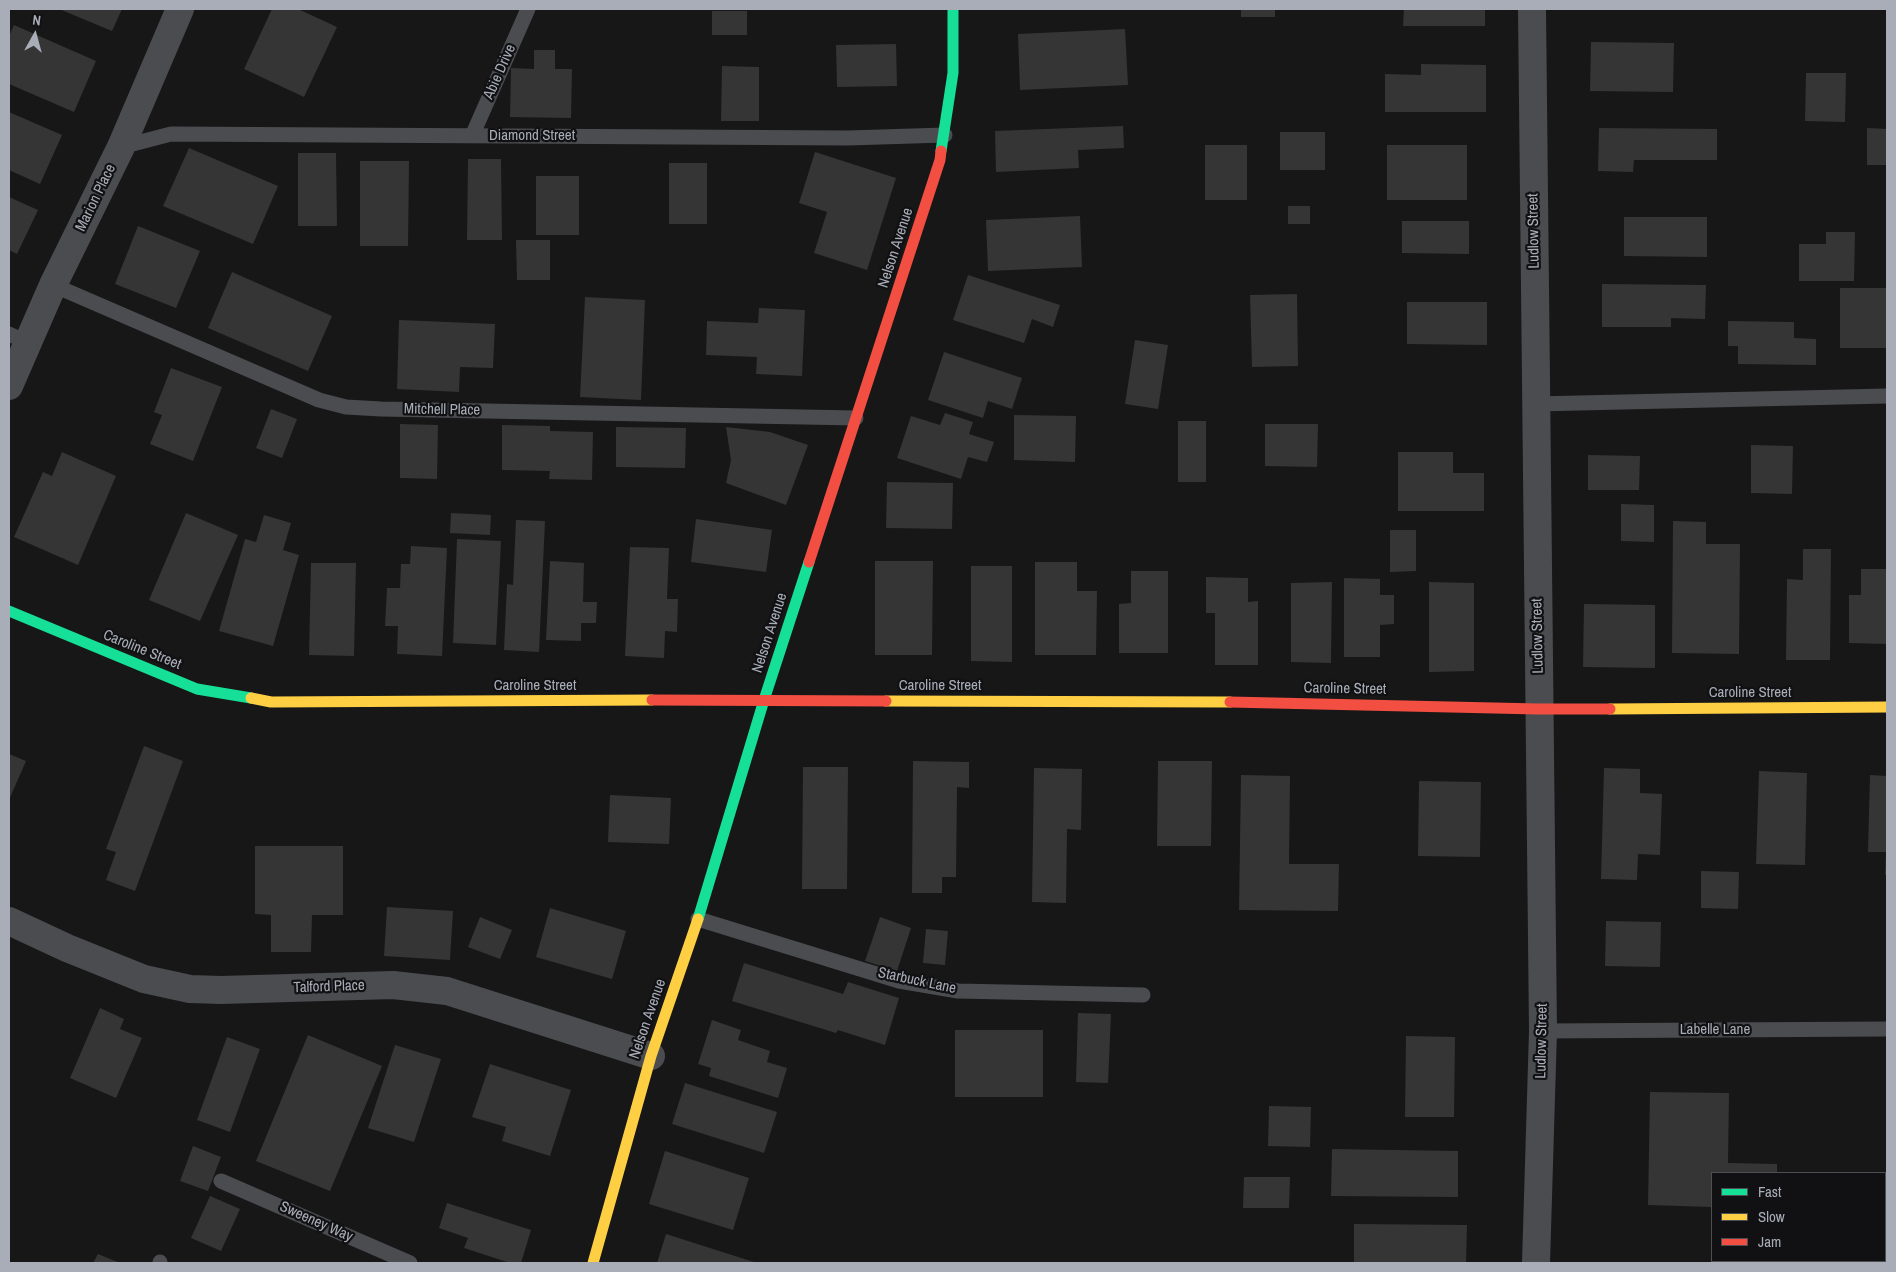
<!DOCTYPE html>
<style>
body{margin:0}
#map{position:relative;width:1896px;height:1272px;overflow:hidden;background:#171717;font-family:"Archivo Narrow",sans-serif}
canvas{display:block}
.frame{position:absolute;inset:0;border:10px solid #a8adb8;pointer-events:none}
.legend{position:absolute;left:1711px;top:1172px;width:175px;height:90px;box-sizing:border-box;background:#111113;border:1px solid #4d4f55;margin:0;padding:6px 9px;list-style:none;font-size:15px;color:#a8adb8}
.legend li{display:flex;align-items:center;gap:10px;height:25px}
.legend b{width:25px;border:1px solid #4d4f55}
.north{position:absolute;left:10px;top:10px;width:50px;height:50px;-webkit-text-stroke:4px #111113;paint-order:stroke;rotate:7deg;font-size:14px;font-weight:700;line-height:20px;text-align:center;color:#a8adb8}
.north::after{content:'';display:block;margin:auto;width:18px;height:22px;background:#a8adb8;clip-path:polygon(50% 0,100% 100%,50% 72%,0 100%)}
</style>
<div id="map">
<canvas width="1896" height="1272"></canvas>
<div class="frame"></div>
<ul class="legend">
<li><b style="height:6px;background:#16e098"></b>Fast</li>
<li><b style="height:6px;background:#ffcf43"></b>Slow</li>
<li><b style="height:6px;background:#f24e42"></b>Jam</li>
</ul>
<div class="north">N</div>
</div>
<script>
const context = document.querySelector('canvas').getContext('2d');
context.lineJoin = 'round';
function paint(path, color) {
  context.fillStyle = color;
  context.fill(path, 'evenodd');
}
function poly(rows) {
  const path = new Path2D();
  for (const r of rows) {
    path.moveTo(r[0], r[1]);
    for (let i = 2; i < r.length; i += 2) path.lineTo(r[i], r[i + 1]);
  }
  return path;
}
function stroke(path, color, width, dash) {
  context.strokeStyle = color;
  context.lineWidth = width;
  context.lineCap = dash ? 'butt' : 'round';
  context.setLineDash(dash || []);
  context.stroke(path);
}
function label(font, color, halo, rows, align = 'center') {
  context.font = font + ' "Archivo Narrow",sans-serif';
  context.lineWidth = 4.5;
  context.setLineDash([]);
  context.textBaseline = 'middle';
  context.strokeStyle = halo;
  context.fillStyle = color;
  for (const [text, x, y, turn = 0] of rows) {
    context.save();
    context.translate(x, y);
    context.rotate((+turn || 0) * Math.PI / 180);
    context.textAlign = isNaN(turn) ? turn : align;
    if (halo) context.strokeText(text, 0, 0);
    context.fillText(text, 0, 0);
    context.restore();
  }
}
paint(poly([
 [59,9,122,9,112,31],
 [272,9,298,9,337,27,304,97,244,69],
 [1241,9,1275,9,1275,17,1241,17],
 [1404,9,1485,9,1485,26,1403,26],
 [712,11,747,11,747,35,712,35],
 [14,25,96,61,74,112,9,84,9,36],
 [1125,29,1128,85,1020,90,1018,34],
 [1591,42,1674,43,1673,92,1590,91],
 [896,44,897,86,837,87,836,45],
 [534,50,555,50,555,69,572,69,571,118,510,117,511,68,534,69],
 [1421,64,1486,65,1486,112,1385,112,1385,74,1421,75],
 [722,66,759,67,759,121,721,121],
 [1806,73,1846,73,1845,122,1805,121],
 [9,112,62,135,40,184,9,170],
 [1123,126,1124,148,1078,150,1079,168,996,172,995,131],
 [1599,128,1717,129,1717,160,1634,160,1633,172,1598,171],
 [1867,128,1887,129,1887,165,1867,165],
 [1280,132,1325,132,1325,170,1280,170],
 [1205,145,1247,145,1247,200,1205,200],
 [1387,145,1467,145,1467,200,1387,200],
 [189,148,278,186,253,244,163,206],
 [815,152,896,178,867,270,814,253,827,212,799,203],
 [298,153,336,153,337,226,298,226],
 [468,159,501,159,502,240,467,240],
 [360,161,409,161,408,246,360,246],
 [669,163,707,163,707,224,669,224],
 [536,176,579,176,579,235,536,235],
 [9,197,38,210,17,254,9,250],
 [1288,206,1310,206,1310,224,1288,224],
 [1080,216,1082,267,988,271,986,220],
 [1624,217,1707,217,1707,257,1624,256],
 [1402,221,1469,221,1469,254,1402,253],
 [138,226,200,251,176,308,115,284],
 [1826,232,1855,232,1854,281,1799,281,1799,244,1826,244],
 [516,240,550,240,550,280,517,280],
 [232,272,332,316,308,371,208,328],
 [968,275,1060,305,1053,327,1032,319,1024,343,953,320],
 [1602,284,1706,285,1705,319,1671,318,1671,327,1602,327],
 [1840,288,1887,288,1887,348,1840,348],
 [1297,294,1298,366,1252,367,1250,295],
 [585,297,645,300,641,400,580,397],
 [1407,302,1487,302,1487,345,1407,344],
 [759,308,805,310,802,376,756,374,757,357,706,355,707,321,758,323],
 [399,320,495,324,493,368,460,367,459,392,397,389],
 [1728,321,1794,322,1794,338,1816,339,1816,365,1738,364,1738,346,1728,346],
 [1135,340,1168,345,1158,409,1125,404],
 [944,352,1022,378,1012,409,988,401,983,418,928,400],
 [171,368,222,387,193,461,150,444,162,415,154,412],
 [271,409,297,419,282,458,256,448],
 [945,413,973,422,969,434,994,442,987,462,968,457,961,479,897,458,911,416,940,425],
 [1014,415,1076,416,1075,462,1014,460],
 [1178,421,1206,421,1206,482,1178,482],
 [400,424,438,425,437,479,400,478],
 [1265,424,1318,424,1317,467,1265,466],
 [502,425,550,426,550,431,593,432,592,480,549,479,550,471,502,470],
 [616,427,686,428,685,468,616,467],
 [726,427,770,432,808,445,786,505,726,483,731,460],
 [1751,445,1793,446,1792,494,1751,493],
 [62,452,116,476,78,565,14,537,43,472,52,476],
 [1398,452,1453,452,1453,473,1484,473,1484,511,1398,511],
 [1588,455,1640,456,1639,490,1588,490],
 [887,482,953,483,952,529,886,528],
 [1621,504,1654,505,1654,542,1621,541],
 [186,513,238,535,200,621,149,600],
 [451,513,491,515,490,535,450,533],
 [264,515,291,523,283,550,299,555,273,646,219,631,245,539,256,542],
 [696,519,772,530,766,572,691,562],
 [516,520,545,521,539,652,504,650,507,584,513,585],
 [1673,521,1706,522,1706,544,1740,544,1739,654,1672,653],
 [1390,530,1416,530,1416,571,1390,572],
 [457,539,501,541,496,645,453,643],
 [411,546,447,548,442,656,397,654,398,626,385,626,387,588,400,588,401,564,410,564],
 [630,547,669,548,667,599,678,599,677,632,665,631,664,658,625,656],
 [1803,549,1831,549,1830,660,1786,660,1787,579,1803,580],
 [550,561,584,563,583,602,597,602,596,623,581,623,581,641,546,640],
 [875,561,933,561,932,655,875,655],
 [1035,562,1077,562,1077,591,1097,591,1096,655,1035,655],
 [311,563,356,563,354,656,309,655],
 [971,566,1012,566,1012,662,971,661],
 [1861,569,1887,569,1887,644,1849,643,1849,595,1861,595],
 [1131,571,1168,571,1168,653,1119,653,1119,604,1131,603],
 [1206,577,1248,578,1248,602,1258,601,1258,665,1215,665,1215,613,1206,613],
 [1344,578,1380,579,1380,595,1394,595,1394,624,1380,625,1380,657,1344,657],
 [1332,582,1331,663,1291,662,1291,583],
 [1429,582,1474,583,1474,671,1429,672],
 [1584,604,1655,605,1655,668,1583,667],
 [144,746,183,761,135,891,106,880,116,852,106,849],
 [9,754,26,761,9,800],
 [913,761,969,762,969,788,957,787,956,877,942,877,942,893,912,893],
 [1158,761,1212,761,1211,846,1157,846],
 [803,767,848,767,847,889,802,889],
 [1034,768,1082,769,1081,830,1067,829,1066,903,1032,902],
 [1604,768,1640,769,1640,793,1662,794,1660,855,1638,854,1637,880,1601,879],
 [1759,771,1807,773,1805,865,1756,864],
 [1241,775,1290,776,1289,864,1339,864,1338,911,1239,910],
 [1870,775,1887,776,1887,875,1885,875,1886,852,1868,852],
 [1419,781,1481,782,1480,857,1418,856],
 [610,795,671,798,669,844,608,842],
 [255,846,343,846,343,915,312,915,311,952,271,952,271,915,255,914],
 [1701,871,1739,872,1738,909,1701,908],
 [387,907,453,911,450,960,384,956],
 [550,908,626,931,612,979,536,957],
 [480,917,512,930,500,959,468,947],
 [880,917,911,928,897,971,865,961],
 [1606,921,1661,922,1660,967,1605,966],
 [926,929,948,931,945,965,923,963],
 [744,963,843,994,848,982,899,998,885,1045,838,1030,836,1033,732,1001],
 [100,1008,124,1019,120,1029,142,1038,116,1098,70,1078],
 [1078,1013,1111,1014,1108,1083,1076,1082],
 [712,1020,741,1030,738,1040,770,1051,767,1062,787,1068,778,1098,709,1076,711,1068,698,1064],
 [955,1030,1043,1030,1043,1097,955,1097],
 [308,1035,382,1066,330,1191,256,1161],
 [1406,1036,1455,1037,1454,1117,1405,1117],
 [227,1037,260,1049,230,1132,197,1120],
 [395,1045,441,1059,414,1142,368,1128],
 [490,1064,571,1090,550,1156,502,1141,506,1127,472,1117],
 [685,1083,777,1112,764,1153,672,1124],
 [1650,1092,1729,1093,1728,1163,1777,1164,1777,1173,1712,1173,1712,1207,1648,1205],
 [1269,1106,1311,1107,1310,1147,1268,1146],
 [193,1146,221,1157,208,1191,180,1181],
 [1332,1149,1458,1151,1458,1197,1331,1196],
 [665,1151,749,1178,733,1230,649,1204],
 [1244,1177,1290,1177,1289,1208,1243,1208],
 [210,1196,240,1209,221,1251,191,1238],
 [447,1203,531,1230,521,1263,510,1263,464,1248,468,1238,439,1228],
 [1354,1224,1467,1225,1466,1263,1354,1263],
 [666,1234,757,1263,657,1263],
 [98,1254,120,1263,93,1263]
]), '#353536');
stroke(poly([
 [472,136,528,9],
 [121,147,171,134,848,138,945,135],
 [53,285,319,400,346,407,381,409,856,418],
 [9,334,28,343],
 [1535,404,1887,396],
 [698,919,899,981,958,991,1143,995],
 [1543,1031,1887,1029],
 [221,1181,410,1263],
 [160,1263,160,1262]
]), '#4b4c50', 15);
stroke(poly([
 [1532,9,1543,1031,1536,1263],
 [9,386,53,285,121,147,180,9],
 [9,921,67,948,144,979,190,989,221,990,393,985,447,991,651,1056]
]), '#4b4c50', 28);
stroke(poly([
 [941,151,953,73,953,9],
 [9,611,197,689,251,698],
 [698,919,764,700,809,562]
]), '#16e098', 11);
stroke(poly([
 [251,698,271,702,652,700],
 [886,701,1230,702],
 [1610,709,1887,707],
 [593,1263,651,1056,698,919]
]), '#ffcf43', 11);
stroke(poly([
 [809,562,940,160,941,151],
 [652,700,886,701],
 [1230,702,1538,709,1610,709]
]), '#f24e42', 11);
label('15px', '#a8adb8', '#111113', [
 ["Abie Drive",500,72,-66],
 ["Diamond Street",532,136],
 ["Marion Place",96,198,-64],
 ["Ludlow Street",1534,231,-91],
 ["Nelson Avenue",896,248,-72],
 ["Mitchell Place",442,410,1],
 ["Nelson Avenue",770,633,-72],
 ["Ludlow Street",1538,636,-91],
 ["Caroline Street",142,650,22],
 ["Caroline Street",535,686],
 ["Caroline Street",940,686],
 ["Caroline Street",1345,689,1],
 ["Caroline Street",1750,693],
 ["Starbuck Lane",917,981,12],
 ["Talford Place",329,987,-2],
 ["Nelson Avenue",648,1019,-71],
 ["Labelle Lane",1715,1030],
 ["Ludlow Street",1542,1041,-89],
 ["Sweeney Way",316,1222,24]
]);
</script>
